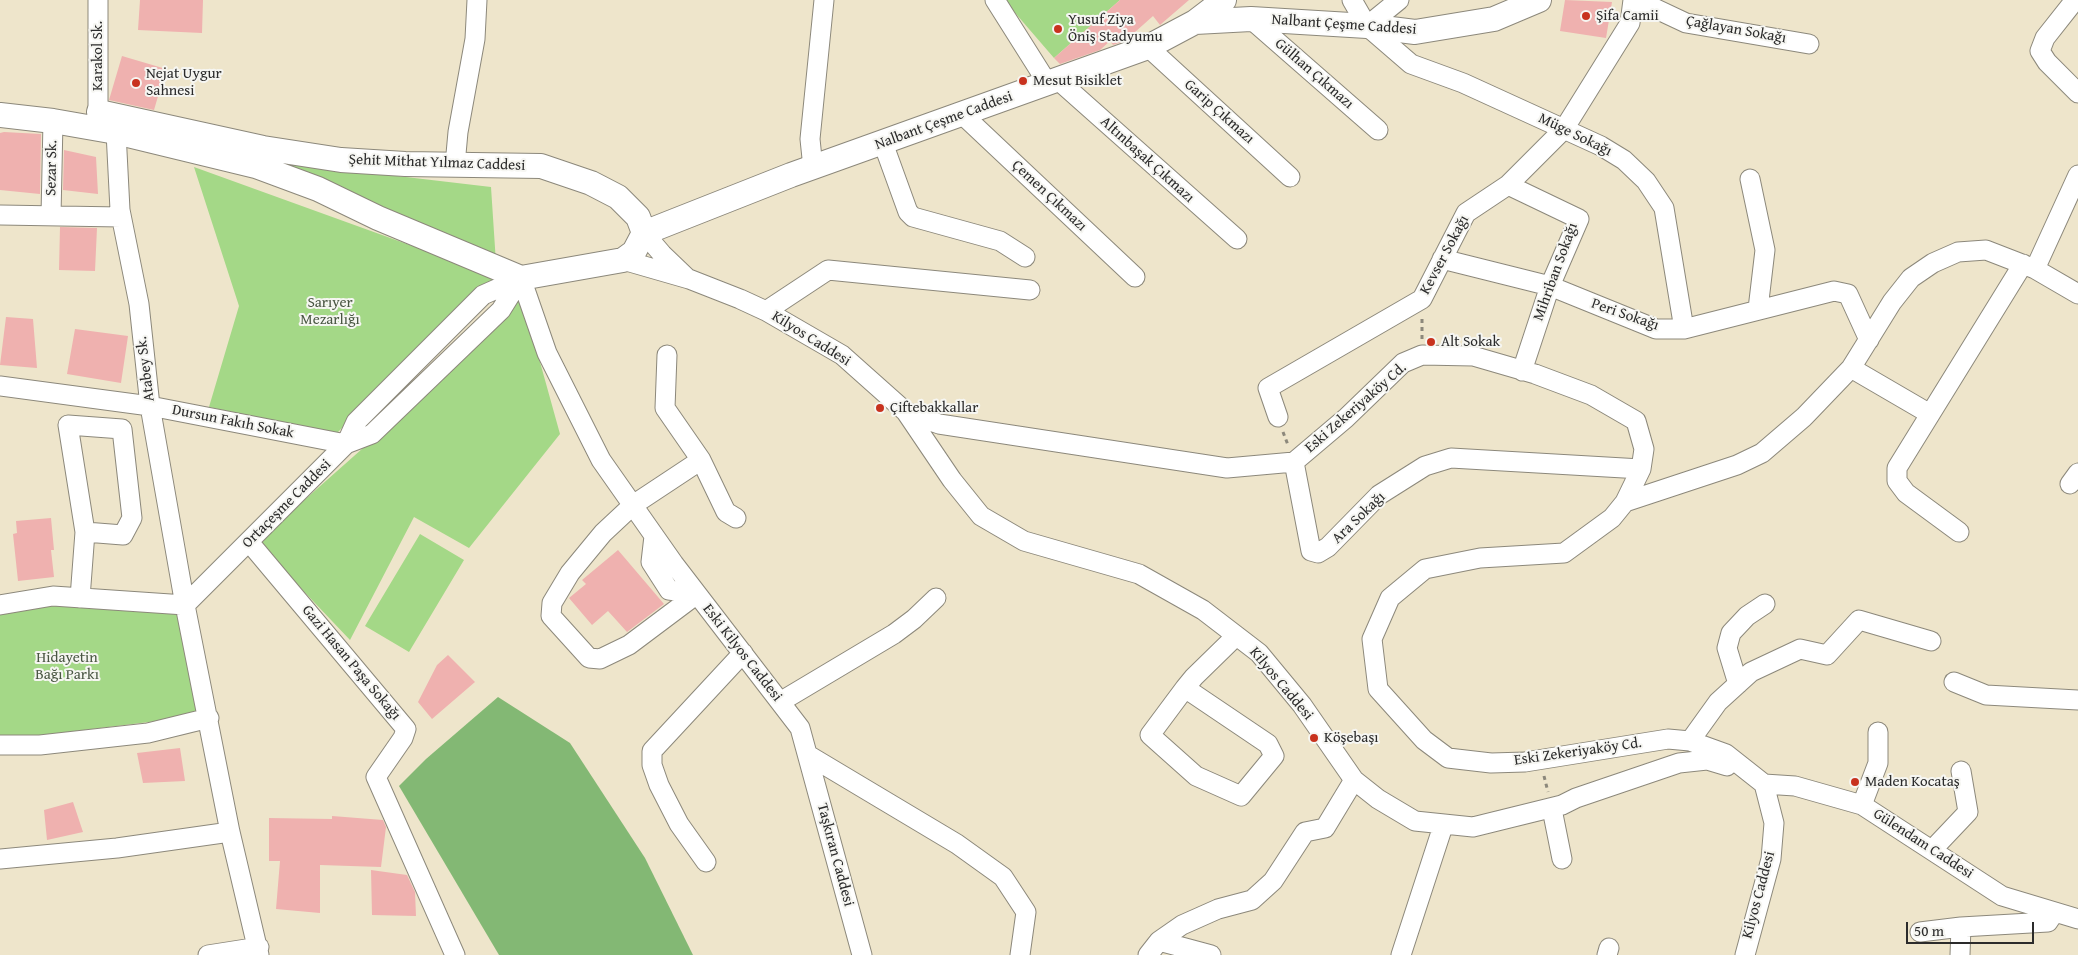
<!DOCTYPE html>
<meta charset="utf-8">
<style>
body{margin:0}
#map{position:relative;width:2078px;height:955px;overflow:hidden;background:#eee5cb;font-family:"Gentium Book Plus",serif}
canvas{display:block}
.scale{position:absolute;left:1906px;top:922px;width:128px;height:22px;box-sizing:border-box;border:2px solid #2b2b2b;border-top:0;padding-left:6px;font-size:15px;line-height:18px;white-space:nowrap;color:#2b2b2b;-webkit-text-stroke:4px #f6f6f2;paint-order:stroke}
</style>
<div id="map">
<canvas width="2078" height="955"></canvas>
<div class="scale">50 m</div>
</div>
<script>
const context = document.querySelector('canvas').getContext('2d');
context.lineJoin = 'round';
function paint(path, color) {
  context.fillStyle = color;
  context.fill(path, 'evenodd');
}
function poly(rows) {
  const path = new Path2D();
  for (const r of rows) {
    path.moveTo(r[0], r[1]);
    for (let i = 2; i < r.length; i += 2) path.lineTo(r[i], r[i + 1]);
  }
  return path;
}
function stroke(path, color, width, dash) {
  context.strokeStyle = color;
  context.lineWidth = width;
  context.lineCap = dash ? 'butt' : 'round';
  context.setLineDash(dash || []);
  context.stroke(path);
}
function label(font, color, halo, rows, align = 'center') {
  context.font = font + ' "Gentium Book Plus",serif';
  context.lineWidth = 4;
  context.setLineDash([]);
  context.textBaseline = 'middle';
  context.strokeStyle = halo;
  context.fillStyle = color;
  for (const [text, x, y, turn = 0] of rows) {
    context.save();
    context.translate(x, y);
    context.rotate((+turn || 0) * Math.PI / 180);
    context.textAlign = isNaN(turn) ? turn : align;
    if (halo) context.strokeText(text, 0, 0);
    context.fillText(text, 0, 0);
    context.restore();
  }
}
paint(poly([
 [1004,0,1120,0,1054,58],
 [278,162,491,187,496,263],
 [194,167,501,278,483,287,336,434,209,407,239,306],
 [520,290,560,434,469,548,414,517,350,640,257,542,389,425],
 [420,534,464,560,409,652,365,626],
 [60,602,182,608,205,715,20,738,0,738,0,610]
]), '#a4d887');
paint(poly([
 [498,697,570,743,645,858,693,955,499,955,399,786,426,759]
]), '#83b874');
paint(poly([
 [140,0,203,0,202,33,138,30],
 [1120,0,1189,0,1160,25,1153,16,1125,41,1113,45,1110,41,1100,50,1060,64,1054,58],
 [1565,0,1612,2,1606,38,1560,31],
 [122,56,166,69,154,110,109,100],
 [4,132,41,134,40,194,0,190,0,133],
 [64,150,96,157,98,194,63,190],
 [60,227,97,228,95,271,59,270],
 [6,317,33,319,37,368,0,365],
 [75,329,128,336,121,383,67,374],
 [51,518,54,550,51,550,54,577,18,581,13,534,17,533,16,521],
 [618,550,664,604,627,632,608,611,592,625,569,598,586,584,582,580],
 [448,655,475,682,432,719,418,702,437,665],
 [180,748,185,781,143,783,137,753],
 [73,802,83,832,47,840,44,810],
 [332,816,383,820,386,827,381,867,320,865,320,913,276,909,280,861,269,861,269,818,332,819],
 [371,870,407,875,415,892,416,916,372,915]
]), '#efb1af');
const minor = poly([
 [98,0,98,112],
 [995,0,1048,84],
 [1352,0,1367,26,1411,64,1463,83,1601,146,1624,160,1646,181,1664,208,1684,329],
 [1637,0,1686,23,1809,44],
 [2075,0,2045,38,2040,51,2047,62,2078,93],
 [1251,19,1378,130],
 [1367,26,1399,0],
 [1148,47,1290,177],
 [1058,80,1237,239],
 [963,115,1135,277],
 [116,132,120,210,139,304,150,406,185,605,230,832,259,955],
 [883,143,908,212,913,217,1000,241,1025,257],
 [455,165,458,132,475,39,477,0],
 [813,168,810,139,824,0],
 [1750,179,1765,250,1758,309],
 [1508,185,1579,219,1550,286,1522,371],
 [0,215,121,217],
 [51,216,53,121],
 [644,233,662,254,686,277],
 [1442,259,1550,286,1656,329,1684,329,1834,291,1848,294,1869,340],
 [623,260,689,279,740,299,766,311,842,355,906,412,952,480,981,516,1024,541,1139,574,1203,610,1259,653,1302,705,1354,780,1378,799,1415,821,1473,827,1562,805,1576,798,1679,763,1707,760,1727,766],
 [2035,269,2078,175],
 [521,278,547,353,601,460,674,564,800,728,862,955],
 [766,311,828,270,1030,290],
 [667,355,665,408,701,460,726,512,736,518],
 [1851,368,1930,414],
 [0,386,150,406,346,444],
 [906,412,939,424,1227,468,1294,462,1346,418,1403,363,1422,355,1473,356,1535,374,1591,395,1636,421,1644,449,1641,469,1625,502,1612,518,1564,553,1480,558,1425,569,1390,598,1372,639,1378,689,1424,740,1448,758,1491,763,1525,762,1668,739,1690,741,1726,754,1764,784,1774,823,1771,859,1745,955],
 [1278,417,1268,388,1422,299,1466,213,1508,185,1564,129,1630,23,1633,0],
 [346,444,356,422,483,295,521,278],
 [1294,462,1311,551,1318,553,1328,547,1379,495,1425,466,1451,458,1641,469],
 [2070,484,2078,473],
 [1625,502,1737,465,1762,453,1804,417,1851,368,1892,302,1911,278,1933,263,1958,252,1986,250,2035,269,2078,294],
 [1959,532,1906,493,1897,481,1897,468,2023,264],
 [654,536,651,562,669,590,697,594],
 [249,542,406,729,403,738,376,777,455,955],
 [697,594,629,645,600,659,589,658,551,616,552,603,570,573,603,533,633,505,701,460],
 [80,598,85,532,123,535,132,518,122,429,68,425,85,532],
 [0,605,53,596,185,605,346,444,372,434,501,310,521,278],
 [1954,682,1986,695,2078,700],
 [1738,684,1727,648,1731,633,1747,616,1765,604],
 [1185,688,1268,744,1274,756,1241,796,1196,776,1150,735,1185,688,1194,677,1236,636],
 [780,702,894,634,914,619,936,598],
 [1690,741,1718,702,1751,672,1800,649,1827,655,1859,620,1931,641],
 [0,745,40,745,148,733,209,718],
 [808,755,957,844,1003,877,1026,912,1020,955],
 [1764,784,1795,786,1862,805,2002,896,2078,919],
 [1862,805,1878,763,1878,732],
 [1552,809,1562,859],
 [1932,850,1968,812,1961,771],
 [0,859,117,848,230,832],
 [706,862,679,824,659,785,652,765,652,751,743,653],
 [1920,932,1961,927,2048,922,2054,913],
 [1159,941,1211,955],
 [208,955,259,947],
 [1148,955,1159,941,1182,925,1218,909,1252,900,1273,881,1305,832,1325,828,1354,780],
 [1401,955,1443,826],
 [1607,955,1609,948],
 [1960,955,1961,927]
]);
const major = poly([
 [1195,22,1224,0],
 [99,112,263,148,341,160,405,164,541,166,591,183,618,197,638,217,644,233],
 [0,115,53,121,116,132,256,166,318,189,378,218,521,278,623,260,634,252,644,233],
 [644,233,791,175,1148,47,1195,22,1251,19,1367,26,1415,32,1494,19,1539,0]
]);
stroke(minor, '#8c887b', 21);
stroke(major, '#8c887b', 26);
stroke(poly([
 [1422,339,1422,317],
 [1283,432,1288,445],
 [1544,776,1548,792]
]), '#8c887b', 3, [4, 4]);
stroke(minor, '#fff', 19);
stroke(major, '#fff', 24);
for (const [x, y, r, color] of [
 [1586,16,5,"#c8321e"],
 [1058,29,5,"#c8321e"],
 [1023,81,5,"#c8321e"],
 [136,83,5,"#c8321e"],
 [1431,342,5,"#c8321e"],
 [880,408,5,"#c8321e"],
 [1314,738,5,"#c8321e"],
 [1855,782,5,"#c8321e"]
]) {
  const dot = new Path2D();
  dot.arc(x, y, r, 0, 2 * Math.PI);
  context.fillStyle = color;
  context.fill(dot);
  stroke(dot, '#f6f6f2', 2);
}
label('15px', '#2b2b2b', '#f6f6f2', [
 ["Şifa Camii",1596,16],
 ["Yusuf Ziya",1068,20],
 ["Öniş Stadyumu",1068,37],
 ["Nejat Uygur",146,74],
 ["Sahnesi",146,91],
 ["Mesut Bisiklet",1033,81],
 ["Alt Sokak",1441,342],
 ["Çiftebakkallar",890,408],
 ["Köşebaşı",1324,738],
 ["Maden Kocataş",1865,782]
], 'left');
label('15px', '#2b2b2b', '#f6f6f2', [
 ["Nalbant Çeşme Caddesi",1344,25,4],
 ["Çağlayan Sokağı",1736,30,10],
 ["Karakol Sk.",98,56,-90],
 ["Gülhan Çıkmazı",1314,74,41],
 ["Garip Çıkmazı",1219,112,42],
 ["Nalbant Çeşme Caddesi",944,121,-20],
 ["Müge Sokağı",1575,135,26],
 ["Altınbaşak Çıkmazı",1147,160,42],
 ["Şehit Mithat Yılmaz Caddesi",437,163,2],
 ["Sezar Sk.",52,168,-89],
 ["Çemen Çıkmazı",1049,196,43],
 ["Kevser Sokağı",1445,255,-62],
 ["Mihriban Sokağı",1556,272,-70],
 ["Peri Sokağı",1625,315,19],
 ["Kilyos Caddesi",811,339,32],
 ["Atabey Sk.",146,369,-97],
 ["Eski Zekeriyaköy Cd.",1356,408,-41],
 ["Dursun Fakıh Sokak",233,422,11],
 ["Ortaçeşme Caddesi",287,504,-45],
 ["Ara Sokağı",1359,518,-44],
 ["Eski Kilyos Caddesi",742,653,52],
 ["Gazi Hasan Paşa Sokağı",351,663,50],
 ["Kilyos Caddesi",1281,684,50],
 ["Eski Zekeriyaköy Cd.",1578,752,-8],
 ["Gülendam Caddesi",1923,844,33],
 ["Taşkıran Caddesi",835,855,75],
 ["Kilyos Caddesi",1759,895,-75]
]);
label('15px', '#495642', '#f6f6f2', [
 ["Sarıyer",330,303],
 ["Mezarlığı",330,320],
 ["Hidayetin",67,658],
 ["Bağı Parkı",67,675]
]);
</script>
